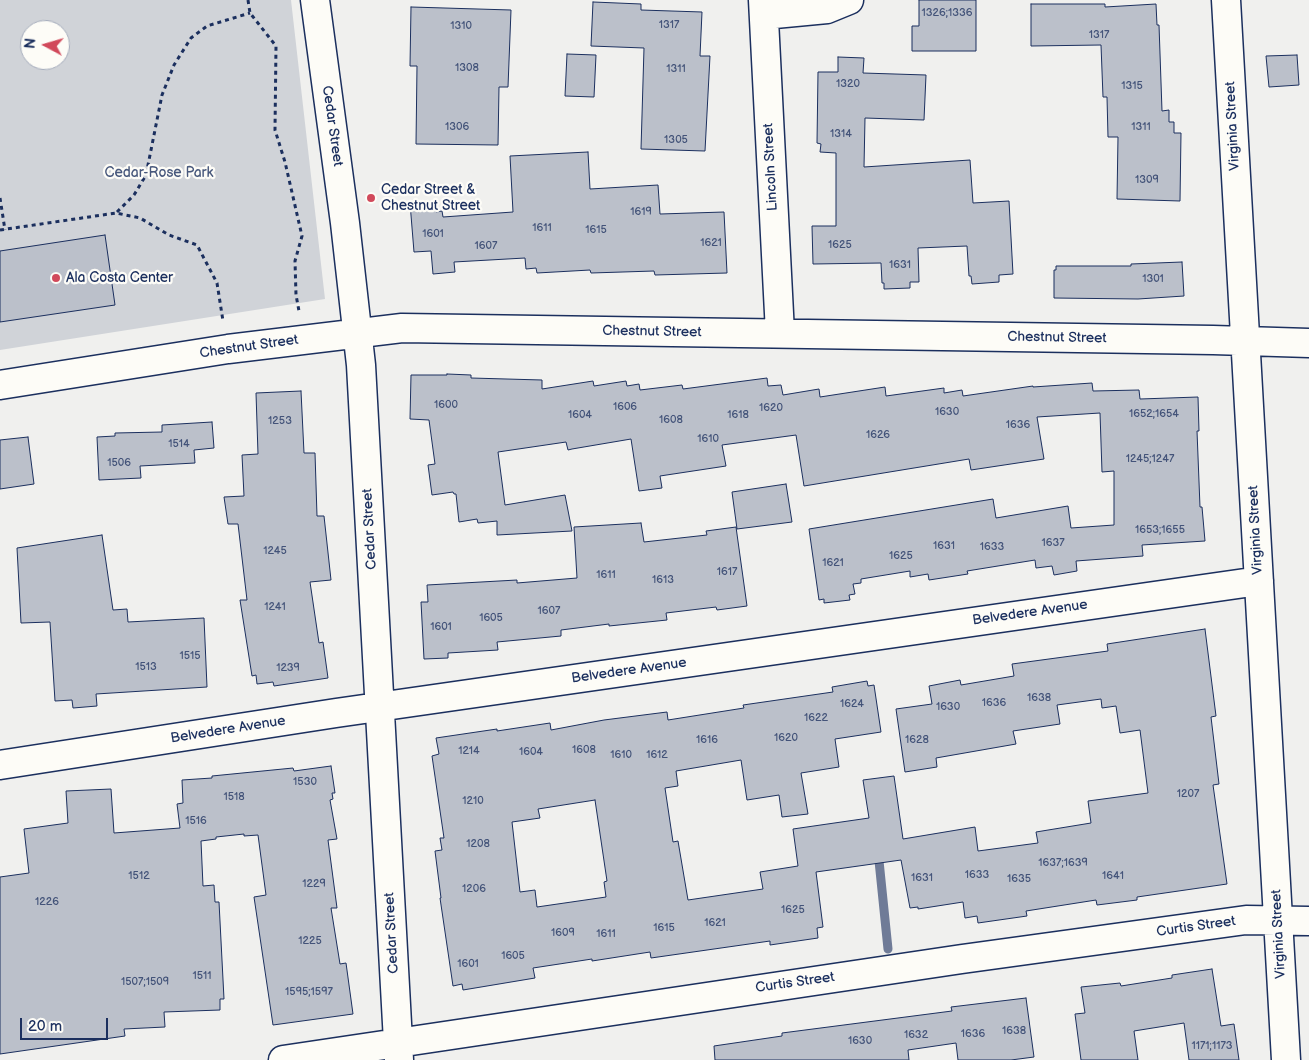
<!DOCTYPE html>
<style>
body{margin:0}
#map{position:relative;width:1309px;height:1060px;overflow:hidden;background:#f0f0ee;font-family:"Balsamiq Sans",sans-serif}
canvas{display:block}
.north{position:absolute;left:20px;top:20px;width:50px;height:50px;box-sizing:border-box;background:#fdfcf7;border:1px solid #a3aaba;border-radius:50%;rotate:276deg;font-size:14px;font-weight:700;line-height:20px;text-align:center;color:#1b2f5e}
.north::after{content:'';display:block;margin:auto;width:18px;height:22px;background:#d1495b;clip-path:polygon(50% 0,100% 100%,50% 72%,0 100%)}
.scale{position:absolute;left:20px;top:1018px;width:88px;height:22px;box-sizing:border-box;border:2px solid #1b2f5e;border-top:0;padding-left:6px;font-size:15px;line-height:18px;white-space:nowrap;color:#1b2f5e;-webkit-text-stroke:4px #fdfcf7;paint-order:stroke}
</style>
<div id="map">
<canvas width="1309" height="1060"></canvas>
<div class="north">N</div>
<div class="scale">20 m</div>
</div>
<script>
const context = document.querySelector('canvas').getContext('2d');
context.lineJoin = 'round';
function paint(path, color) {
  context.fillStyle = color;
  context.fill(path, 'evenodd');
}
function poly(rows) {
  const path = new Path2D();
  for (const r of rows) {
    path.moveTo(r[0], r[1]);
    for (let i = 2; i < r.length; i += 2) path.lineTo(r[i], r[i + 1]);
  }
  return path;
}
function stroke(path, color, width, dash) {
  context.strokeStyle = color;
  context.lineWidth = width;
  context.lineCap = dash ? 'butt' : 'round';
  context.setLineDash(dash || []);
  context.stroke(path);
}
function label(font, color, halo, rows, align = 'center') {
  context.font = font + ' "Balsamiq Sans",sans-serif';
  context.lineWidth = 4.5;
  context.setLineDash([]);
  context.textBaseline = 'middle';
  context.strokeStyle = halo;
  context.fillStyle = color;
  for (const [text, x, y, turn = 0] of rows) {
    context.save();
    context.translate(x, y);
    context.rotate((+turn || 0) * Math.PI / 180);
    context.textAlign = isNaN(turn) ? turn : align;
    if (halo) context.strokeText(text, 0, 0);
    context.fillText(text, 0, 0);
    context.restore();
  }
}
paint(poly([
 [0,0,291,0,325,299,0,350],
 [30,30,60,30,60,60,30,60]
]), '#d0d3d8');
stroke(poly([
 [878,851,888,949]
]), '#6f7b97', 9);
const building = poly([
 [919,0,976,0,976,51,912,51,912,26,919,26,919,0],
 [593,2,641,4,641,10,702,12,700,56,710,56,705,151,641,149,644,48,591,46,593,2],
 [1031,4,1105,4,1105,7,1156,4,1157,25,1159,25,1162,111,1169,110,1169,122,1174,122,1174,133,1181,133,1180,201,1117,199,1118,137,1108,137,1107,97,1103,97,1101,45,1031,46,1031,4],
 [411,7,511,10,508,87,499,87,498,145,416,144,417,66,410,66,411,7],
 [567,54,596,55,594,97,565,96,567,54],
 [1297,55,1299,85,1269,87,1266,56,1297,55],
 [838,57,864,58,863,73,926,75,924,120,865,118,864,167,970,160,973,203,1009,201,1013,274,999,275,999,282,972,284,971,276,969,276,967,246,918,248,919,282,910,282,910,288,884,289,884,283,882,283,881,263,813,264,812,226,836,226,836,153,820,152,821,144,817,143,818,72,838,72,838,57],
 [588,152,590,189,658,185,660,214,724,212,727,273,655,275,654,271,591,273,590,270,537,273,536,268,526,269,525,258,454,262,455,272,433,274,431,251,414,252,410,203,435,201,436,212,442,211,443,217,513,212,510,156,588,152],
 [105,235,115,305,0,322,0,251,105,235],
 [1182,262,1184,296,1138,299,1054,298,1054,270,1056,270,1056,266,1131,266,1131,264,1182,262],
 [447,374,471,375,471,378,542,380,542,389,593,381,594,386,626,381,627,386,639,384,640,390,682,385,683,389,767,378,768,386,781,385,783,395,819,389,820,397,885,387,886,396,944,388,944,393,962,390,963,396,1033,386,1033,387,1092,383,1093,391,1139,390,1140,399,1198,397,1199,431,1197,431,1200,507,1202,507,1205,541,1142,545,1143,556,1076,561,1077,571,1054,575,1052,566,1036,568,1035,560,967,571,968,574,929,580,928,574,910,577,910,571,861,579,861,583,853,584,855,594,849,595,850,600,824,603,824,599,819,600,809,529,993,499,996,518,1068,506,1071,528,1114,525,1114,471,1102,472,1100,413,1037,417,1044,459,971,470,969,459,804,486,796,435,722,445,726,466,660,476,662,488,639,491,631,439,572,449,568,450,566,442,498,452,505,505,565,495,572,531,497,535,497,521,478,523,477,519,459,522,456,494,454,494,453,492,432,495,428,465,435,464,429,420,410,419,411,375,447,375,447,374],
 [301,391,304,453,315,453,317,516,324,516,331,580,310,582,319,643,323,642,328,678,274,686,273,682,257,684,256,675,252,676,240,600,247,600,238,524,228,524,224,497,244,496,242,455,258,454,256,393,301,391],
 [212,422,214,448,194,450,195,463,140,466,141,478,99,480,97,437,115,436,115,433,162,432,162,425,212,422],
 [28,437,34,484,0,489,0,440,28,437],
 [786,484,792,522,737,529,732,492,786,484],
 [641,523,644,542,707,535,706,531,736,527,747,606,717,610,716,607,666,613,667,620,609,626,609,624,561,630,561,636,497,642,498,650,448,653,448,658,424,659,421,602,428,602,427,585,517,580,517,583,577,578,574,527,641,523],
 [102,535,113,610,127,609,128,622,204,618,207,687,96,694,97,706,73,708,72,700,55,701,50,622,21,623,17,548,102,535],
 [1205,629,1216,716,1211,717,1219,784,1213,785,1227,884,1137,897,1137,900,1097,905,1096,900,1026,911,1027,916,978,923,977,916,965,918,963,902,918,909,918,907,910,908,901,860,816,872,823,927,817,928,818,938,770,945,770,941,651,958,650,952,592,961,592,959,533,968,535,978,463,990,462,984,453,986,440,898,441,898,435,851,442,850,440,838,444,838,432,756,439,754,436,738,497,729,497,731,550,723,551,730,604,720,667,712,668,720,744,708,743,705,833,692,832,687,867,681,868,686,874,685,881,732,835,739,839,767,801,773,808,814,782,817,779,795,747,800,741,760,676,771,678,786,665,788,673,842,678,841,688,900,763,889,760,872,798,866,793,829,869,818,863,780,894,776,903,839,975,827,978,851,1038,843,1036,832,1091,823,1088,801,1148,793,1140,730,1120,733,1116,706,1102,708,1101,699,1057,705,1060,724,1013,731,1016,744,936,758,937,767,905,772,896,709,932,704,929,686,960,680,961,685,1014,676,1012,664,1108,651,1107,644,1205,629],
 [595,800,607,881,604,882,606,897,537,907,535,890,520,892,512,822,540,818,538,809,595,800],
 [331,766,335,793,332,793,333,799,330,800,337,839,328,840,337,908,331,908,340,964,346,963,353,1014,273,1025,254,897,266,895,258,835,244,836,244,834,216,837,216,839,201,841,203,886,214,885,215,902,219,902,224,999,220,999,220,1010,164,1012,165,1027,124,1029,125,1036,0,1054,0,877,29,873,24,829,68,823,66,791,111,789,114,833,180,828,177,804,183,803,182,780,212,778,212,776,293,768,294,771,331,766],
 [1212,969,1221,1026,1234,1024,1239,1060,1189,1060,1184,1023,1134,1031,1138,1060,1081,1060,1075,1014,1085,1013,1081,987,1120,983,1121,986,1172,978,1172,975,1212,969],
 [1026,998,1034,1057,1011,1060,958,1060,956,1043,908,1050,909,1060,715,1060,714,1046,782,1036,782,1033,952,1011,951,1007,1026,998]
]);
paint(building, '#bbc0ca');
stroke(building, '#1b2f5e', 1);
const minor = poly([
 [315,0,345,223,361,365,399,1060],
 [763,0,780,333],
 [1226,0,1286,1060],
 [764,15,827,9,849,0],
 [0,385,228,349,402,328,1213,340,1309,343],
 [0,765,336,713,1259,581],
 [283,1060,962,959,1246,920,1309,921]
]);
stroke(minor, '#1b2f5e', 31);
stroke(poly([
 [248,0,250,13,276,46,275,130,285,162,302,236,295,261,296,295,299,311],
 [0,198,5,230],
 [117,212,134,195,146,175,162,95,174,65,191,38,207,26,250,13],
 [0,230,116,213,140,218,169,235,197,245,217,283,223,321]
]), '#1b2f5e', 3, [4, 4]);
stroke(minor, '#fdfcf7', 28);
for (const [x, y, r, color] of [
 [371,198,5,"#d1495b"],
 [56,278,5,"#d1495b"]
]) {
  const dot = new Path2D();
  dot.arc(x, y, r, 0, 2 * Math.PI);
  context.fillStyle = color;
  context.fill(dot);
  stroke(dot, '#fdfcf7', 2);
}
label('11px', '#435379', null, [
 ["1326;1336",947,13],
 ["1317",669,25],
 ["1310",461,26],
 ["1317",1099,35],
 ["1308",467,68],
 ["1311",676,69],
 ["1320",848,84],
 ["1315",1132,86],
 ["1306",457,127],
 ["1311",1141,127],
 ["1314",841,134],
 ["1305",676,140],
 ["1309",1147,180],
 ["1619",641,212],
 ["1611",542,228],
 ["1615",596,230],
 ["1601",433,234],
 ["1621",711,243],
 ["1625",840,245],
 ["1607",486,246],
 ["1631",900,265],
 ["1301",1153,279],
 ["1600",446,405],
 ["1606",625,407],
 ["1620",771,408],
 ["1630",947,412],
 ["1652;1654",1154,414],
 ["1604",580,415],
 ["1618",738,415],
 ["1608",671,420],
 ["1253",280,421],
 ["1636",1018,425],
 ["1626",878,435],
 ["1610",708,439],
 ["1514",179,444],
 ["1245;1247",1150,459],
 ["1506",119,463],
 ["1653;1655",1160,530],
 ["1637",1053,543],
 ["1631",944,546],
 ["1633",992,547],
 ["1245",275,551],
 ["1625",901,556],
 ["1621",833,563],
 ["1617",727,572],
 ["1611",606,575],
 ["1613",663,580],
 ["1241",275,607],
 ["1607",549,611],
 ["1605",491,618],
 ["1601",441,627],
 ["1515",190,656],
 ["1513",146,667],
 ["1239",288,668],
 ["1638",1039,698],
 ["1636",994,703],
 ["1624",852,704],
 ["1630",948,707],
 ["1622",816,718],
 ["1620",786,738],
 ["1616",707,740],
 ["1628",917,740],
 ["1608",584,750],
 ["1214",469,751],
 ["1604",531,752],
 ["1610",621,755],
 ["1612",657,755],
 ["1530",305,782],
 ["1207",1188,794],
 ["1518",234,797],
 ["1210",473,801],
 ["1516",196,821],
 ["1208",478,844],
 ["1637;1639",1063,863],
 ["1633",977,875],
 ["1512",139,876],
 ["1641",1113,876],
 ["1631",922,878],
 ["1635",1019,879],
 ["1229",314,884],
 ["1206",474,889],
 ["1226",47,902],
 ["1625",793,910],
 ["1621",715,923],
 ["1615",664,928],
 ["1609",563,933],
 ["1611",606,934],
 ["1225",310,941],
 ["1605",513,956],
 ["1601",468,964],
 ["1511",202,976],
 ["1507;1509",145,982],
 ["1595;1597",309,992],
 ["1638",1014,1031],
 ["1636",973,1034],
 ["1632",916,1035],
 ["1630",860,1041],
 ["1171;1173",1212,1046]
]);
label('14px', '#1b2f5e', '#fdfcf7', [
 ["Cedar Street",332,126,82],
 ["Virginia Street",1233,126,-93],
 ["Lincoln Street",771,167,-93],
 ["Chestnut Street",652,332,1],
 ["Chestnut Street",1057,338,1],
 ["Chestnut Street",249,347,-8],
 ["Cedar Street",370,529,-93],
 ["Virginia Street",1256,530,-93],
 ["Belvedere Avenue",1030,613,-8],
 ["Belvedere Avenue",629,671,-8],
 ["Belvedere Avenue",228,730,-9],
 ["Curtis Street",1196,927,-8],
 ["Cedar Street",392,933,-93],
 ["Virginia Street",1279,934,-93],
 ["Curtis Street",795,983,-8]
]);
label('14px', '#48587c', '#fdfcf7', [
 ["Cedar-Rose Park",159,173]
]);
label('14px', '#1b2f5e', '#fdfcf7', [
 ["Cedar Street &",381,190],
 ["Chestnut Street",381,206],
 ["Ala Costa Center",66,278]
], 'left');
</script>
